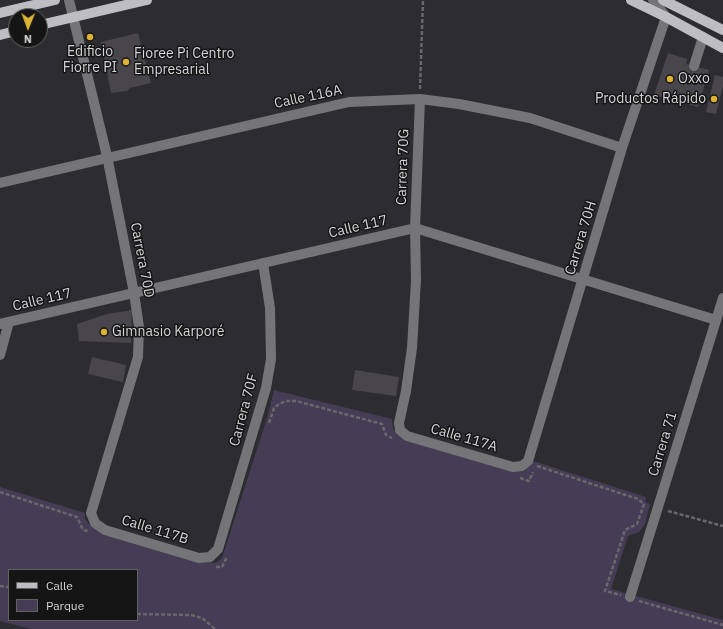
<!DOCTYPE html>
<meta charset="utf-8">
<style>
body{margin:0}
#map{position:relative;width:723px;height:629px;overflow:hidden;background:#2d2c30;font-family:"IBM Plex Sans",sans-serif}
canvas{display:block}
.legend{position:absolute;left:8px;top:569px;width:130px;height:52px;box-sizing:border-box;background:#151516;border:1px solid #626163;margin:0;padding:5px 7px;list-style:none;font-size:12px;color:#d5d4d7}
.legend li{display:flex;align-items:center;gap:8px;height:20px}
.legend b{width:20px;border:1px solid #626163}
.north{position:absolute;left:8px;top:8px;width:40px;height:40px;box-sizing:border-box;background:#151516;border:1px solid #626163;border-radius:50%;rotate:181deg;font-size:11px;font-weight:700;line-height:16px;text-align:center;color:#d5d4d7}
.north::after{content:'';display:block;margin:auto;width:14px;height:18px;background:#dbb233;clip-path:polygon(50% 0,100% 100%,50% 72%,0 100%)}
</style>
<div id="map">
<canvas width="723" height="629"></canvas>
<ul class="legend">
<li><b style="height:5px;background:#bebdc1"></b>Calle</li>
<li><b style="height:11px;background:#453d55"></b>Parque</li>
</ul>
<div class="north">N</div>
</div>
<script>
const context = document.querySelector('canvas').getContext('2d');
context.lineJoin = 'round';
function paint(path, color) {
  context.fillStyle = color;
  context.fill(path, 'evenodd');
}
function poly(rows) {
  const path = new Path2D();
  for (const r of rows) {
    path.moveTo(r[0], r[1]);
    for (let i = 2; i < r.length; i += 2) path.lineTo(r[i], r[i + 1]);
  }
  return path;
}
function stroke(path, color, width, dash) {
  context.strokeStyle = color;
  context.lineWidth = width;
  context.lineCap = dash ? 'butt' : 'round';
  context.setLineDash(dash || []);
  context.stroke(path);
}
function label(font, color, halo, rows, align = 'center') {
  context.font = font + ' "IBM Plex Sans",sans-serif';
  context.lineWidth = 3;
  context.setLineDash([]);
  context.textBaseline = 'middle';
  context.strokeStyle = halo;
  context.fillStyle = color;
  for (const [text, x, y, turn = 0] of rows) {
    context.save();
    context.translate(x, y);
    context.rotate((+turn || 0) * Math.PI / 180);
    context.textAlign = isNaN(turn) ? turn : align;
    if (halo) context.strokeText(text, 0, 0);
    context.fillText(text, 0, 0);
    context.restore();
  }
}
paint(poly([
 [274,390,392,419,393,429,401,437,511,471,525,471,533,461,646,497,645,502,650,504,645,524,639,532,628,536,611,589,723,620,723,629,31,629,0,621,0,487,85,513,85,519,90,525,214,563,217,562,222,558,267,418],
 [9,570,137,570,137,620,9,620]
]), '#453d55');
paint(poly([
 [138,33,151,83,130,88,127,91,111,93,101,42],
 [668,53,687,59,686,64,709,70,698,107,654,95],
 [715,75,723,77,723,86,716,114,706,112],
 [132,310,131,343,79,341,77,324,107,314],
 [92,357,126,365,123,382,88,374],
 [355,370,399,377,396,396,352,390]
]), '#48464a');
stroke(poly([
 [685,98,694,66]
]), '#464549', 10, [10, 5]);
stroke(poly([
 [420,89,423,0],
 [269,423,274,408,279,404,286,401,296,401,382,424,386,435,392,438],
 [537,466,638,499,644,504,637,524,625,530,605,591,621,595],
 [520,478,529,481,533,472],
 [0,492,77,517,83,530,88,531],
 [668,511,723,526],
 [216,567,222,567,227,557],
 [0,586,9,587],
 [639,601,723,625],
 [137,614,191,615,202,618,215,629]
]), '#68676b', 2.5, [4, 2]);
stroke(poly([
 [69,0,107,156,134,293,139,327,138,357,91,513,95,523,105,530,199,558,210,557,218,549,266,388,271,359,270,308,263,263],
 [694,66,703,37],
 [420,99,415,228,416,280,412,348,406,391,399,423,400,430,407,436,513,467,522,466,528,461,622,148,666,17,653,0],
 [0,183,349,102,420,99,459,104,530,118,622,148],
 [0,324,415,228,716,320],
 [0,355,9,322],
 [630,597,723,298]
]), '#757577', 10);
stroke(poly([
 [631,0,666,17,723,48],
 [663,0,723,30],
 [0,13,55,0],
 [40,25,147,0],
 [0,35,16,31]
]), '#bebdc1', 10);
for (const [x, y, r, color] of [
 [90,37,4,"#dbb233"],
 [126,62,4,"#dbb233"],
 [670,79,4,"#dbb233"],
 [714,99,4,"#dbb233"],
 [104,332,4,"#dbb233"]
]) {
  const dot = new Path2D();
  dot.arc(x, y, r, 0, 2 * Math.PI);
  context.fillStyle = color;
  context.fill(dot);
  stroke(dot, '#151516', 1.5);
}
label('14px', '#d5d4d7', '#151516', [
 ["Edificio",90,52,"center"],
 ["Fiorre PI",90,68,"center"],
 ["Fioree Pi Centro",134,54],
 ["Empresarial",134,70],
 ["Oxxo",678,79],
 ["Productos Rápido",706,99,"right"],
 ["Gimnasio Karporé",112,332]
], 'left');
label('14px', '#d5d4d7', '#151516', [
 ["Calle 116A",308,97,-12],
 ["Carrera 70G",403,167,-88],
 ["Calle 117",358,227,-13],
 ["Carrera 70H",581,238,-73],
 ["Carrera 70D",142,260,79],
 ["Calle 117",42,300,-13],
 ["Carrera 70F",244,410,-75],
 ["Calle 117A",464,438,16],
 ["Carrera 71",663,444,-73],
 ["Calle 117B",155,530,17]
]);
</script>
